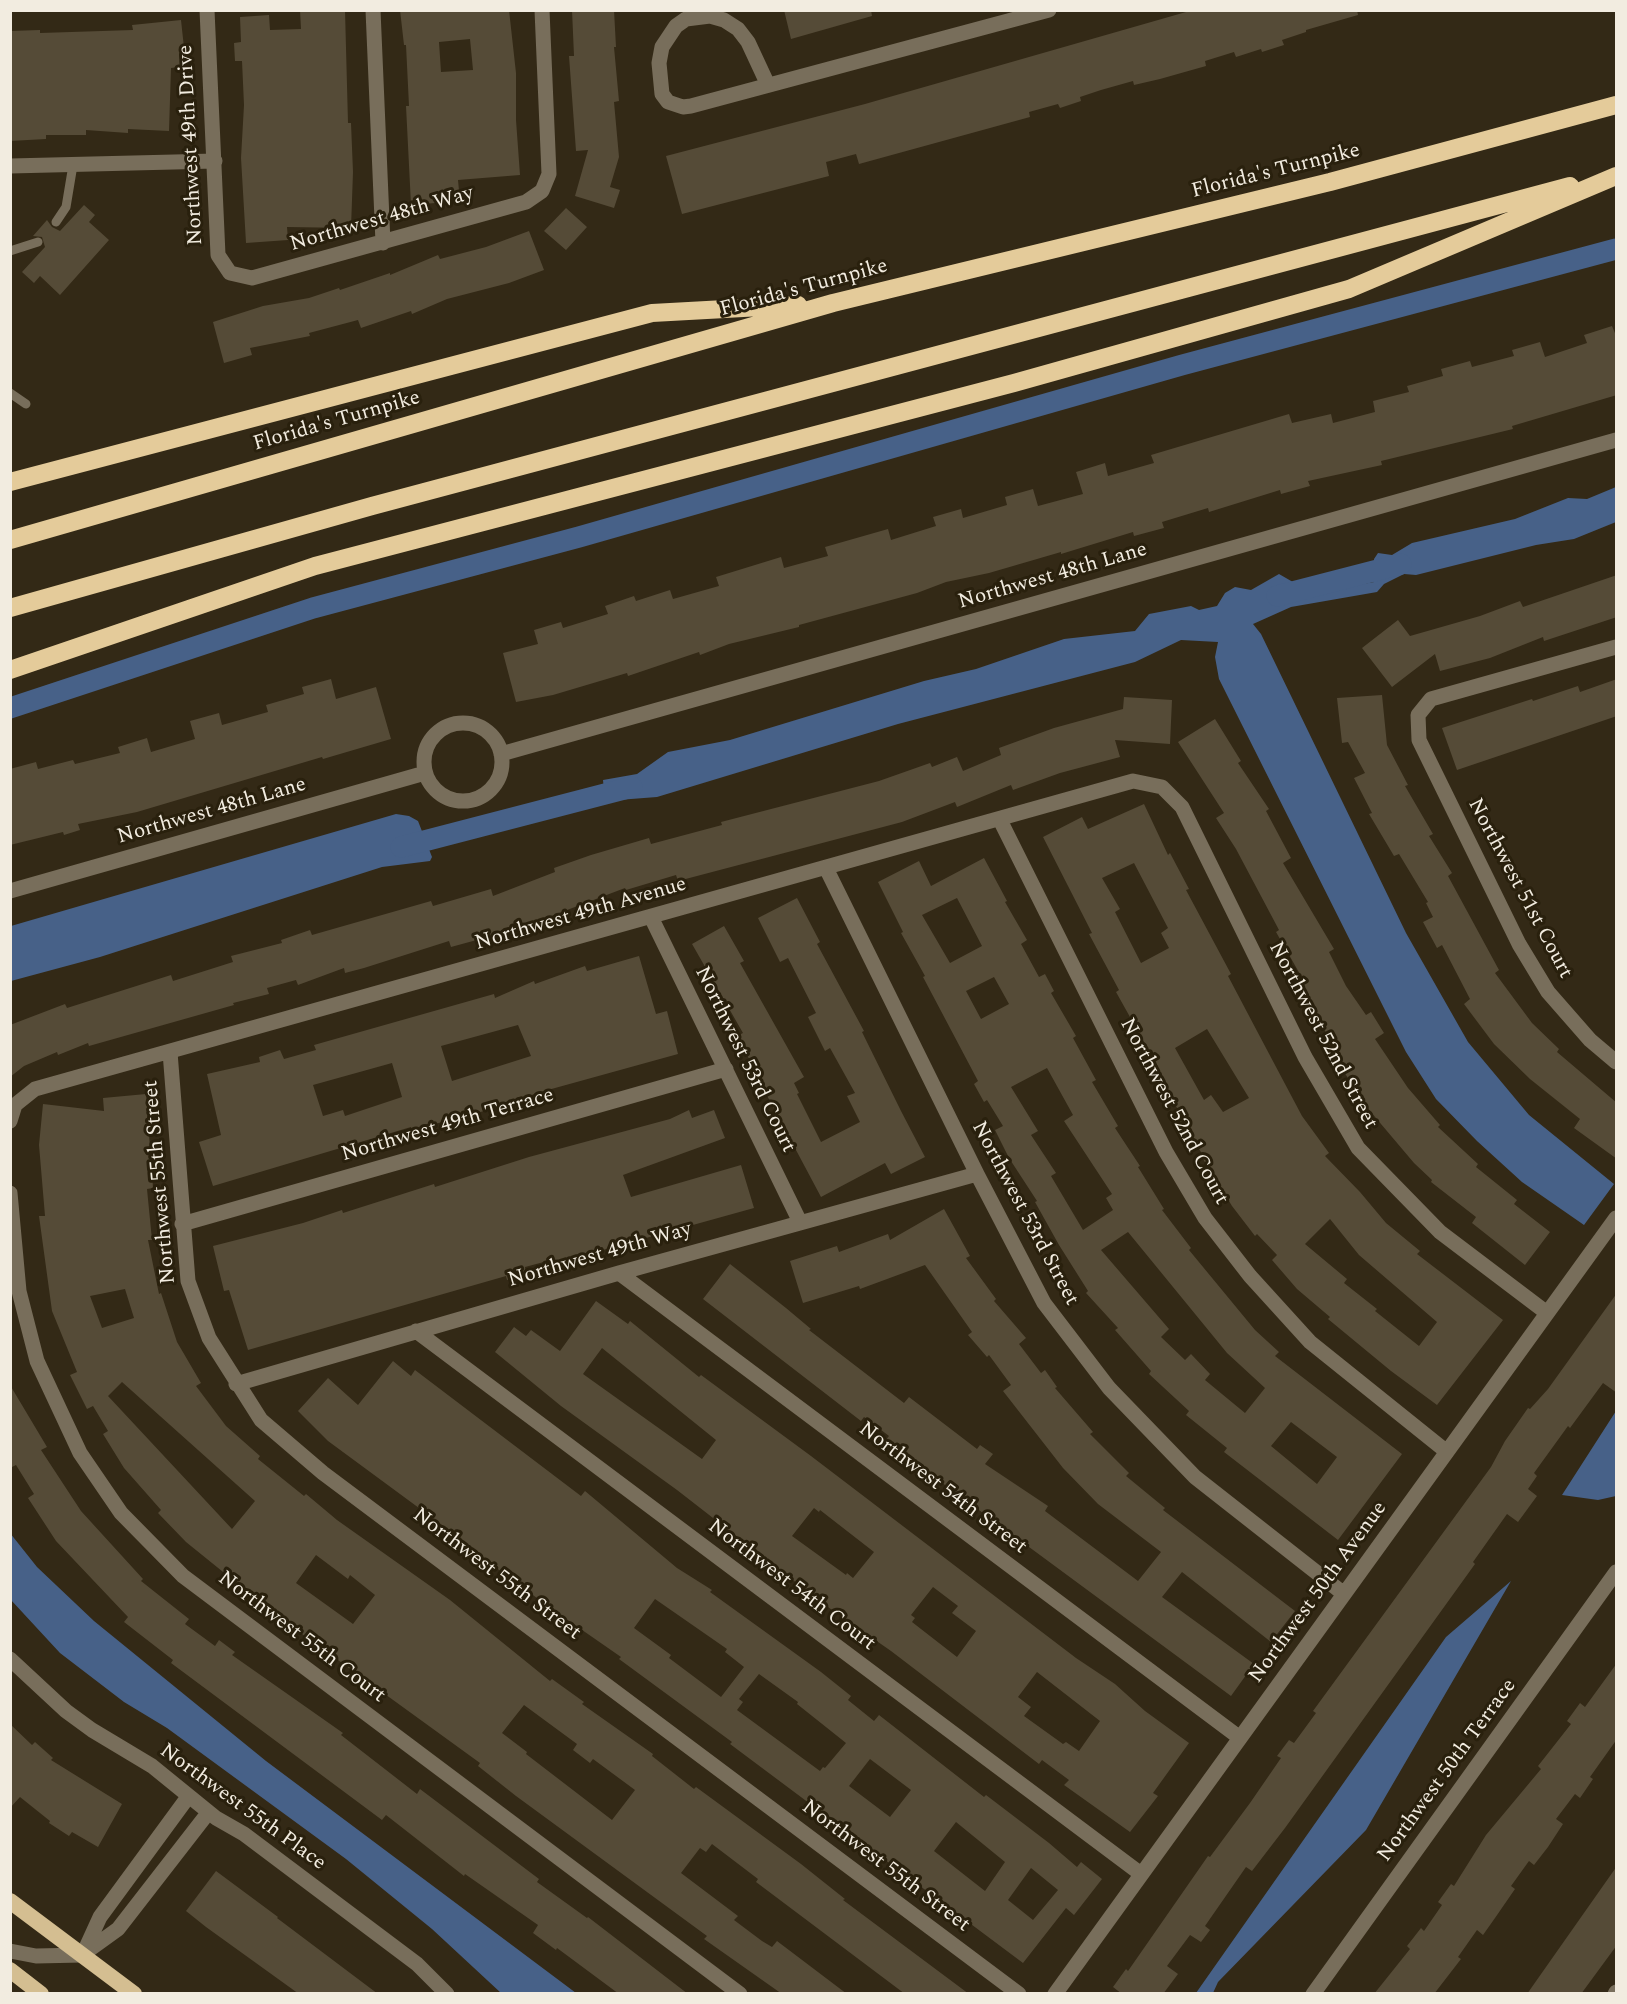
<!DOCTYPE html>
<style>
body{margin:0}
#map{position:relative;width:1627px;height:2004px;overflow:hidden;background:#332916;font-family:Spectral,serif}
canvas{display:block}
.frame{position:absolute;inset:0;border:12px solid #f2ece0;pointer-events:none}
</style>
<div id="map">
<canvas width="1627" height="2004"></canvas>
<div class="frame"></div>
</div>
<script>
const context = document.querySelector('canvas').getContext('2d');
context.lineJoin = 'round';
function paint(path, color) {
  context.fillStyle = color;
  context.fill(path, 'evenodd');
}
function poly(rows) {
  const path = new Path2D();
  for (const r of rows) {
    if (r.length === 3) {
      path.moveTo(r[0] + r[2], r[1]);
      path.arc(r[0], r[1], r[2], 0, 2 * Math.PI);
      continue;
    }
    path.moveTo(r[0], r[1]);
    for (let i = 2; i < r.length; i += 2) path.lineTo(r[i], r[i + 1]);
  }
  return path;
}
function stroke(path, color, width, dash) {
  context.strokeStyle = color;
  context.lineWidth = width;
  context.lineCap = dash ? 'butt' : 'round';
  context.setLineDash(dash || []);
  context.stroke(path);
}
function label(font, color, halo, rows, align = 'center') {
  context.font = font + ' Spectral,serif';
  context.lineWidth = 6;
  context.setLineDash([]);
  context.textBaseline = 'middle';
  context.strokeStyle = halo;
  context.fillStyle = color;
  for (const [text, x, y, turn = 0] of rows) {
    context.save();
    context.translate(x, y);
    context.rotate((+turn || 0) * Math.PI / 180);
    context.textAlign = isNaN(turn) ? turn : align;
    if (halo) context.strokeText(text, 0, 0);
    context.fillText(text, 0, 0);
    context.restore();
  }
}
paint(poly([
 [1616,487,1616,522,1574,539,1536,545,1416,575,1404,574,1384,584,1377,592,1291,607,1253,624,1261,634,1406,933,1468,1042,1529,1115,1614,1184,1584,1225,1522,1182,1477,1141,1436,1099,1406,1052,1219,679,1215,657,1218,642,1181,640,1135,662,898,724,657,797,605,801,603,780,637,774,668,752,730,740,924,681,976,669,1064,639,1135,631,1149,614,1191,606,1199,610,1217,606,1225,593,1235,587,1251,590,1279,574,1312,593,1374,582,1374,559,1378,553,1392,555,1412,543,1515,519,1568,498,1587,499],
 [396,814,409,816,418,821,432,857,430,861,382,867,100,957,11,981,11,926],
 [1616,1411,1616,1496,1598,1500,1562,1495],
 [10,1533,37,1567,94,1621,266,1761,576,1993,501,1993,432,1929,346,1859,167,1728,124,1702,60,1653,11,1600],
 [1511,1581,1366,1830,1218,1982,1213,1993,1196,1993,1446,1637]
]), '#476188');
stroke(poly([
 [1277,596,1401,564],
 [10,708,313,608,579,537,1182,365,1616,249],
 [401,847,632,787]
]), '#476188', 21);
paint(poly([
 [300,10,345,10,348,123,351,123,353,172,351,228,287,227,288,240,246,243,241,158,244,105,242,61,235,61,234,43,241,42,240,17,269,15,270,30,301,29],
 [400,10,509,10,516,73,516,120,520,175,458,180,460,201,411,205,406,106,409,106,406,45,404,45],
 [470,39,473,70,441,72,439,42],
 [572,10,614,10,616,47,614,47,619,101,614,102,619,157,610,187,620,190,614,208,575,196,588,150,576,151,569,56,574,56],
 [784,10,871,10,872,16,791,39],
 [1193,10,1357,10,1358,15,1306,30,1306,32,1282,40,1284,45,1262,52,1261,49,1236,57,1234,52,1205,61,1206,66,1160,79,1134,85,1133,81,1101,90,1080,97,1081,101,1060,108,1058,104,1029,112,1030,117,859,164,856,154,826,162,829,176,682,214,666,156,865,104],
 [181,20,186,66,171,68,169,131,128,129,128,133,86,130,86,135,46,135,46,139,10,141,10,31,40,30,40,33,133,30,132,25],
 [84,205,95,215,89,222,109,240,60,295,40,276,34,283,22,272,45,247,42,237,33,236,47,220,52,227,60,231],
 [566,208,587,227,566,250,544,231],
 [529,231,544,270,509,283,447,299,412,314,411,311,361,328,358,320,309,333,310,336,250,348,252,355,224,363,213,322,263,306,309,298,339,288,340,290,390,273,390,275,438,255,440,259,486,247],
 [1612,326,1617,338,1617,395,1600,400,1512,426,1513,429,1381,461,1382,465,1308,481,1310,486,1281,494,1280,490,1209,512,1208,508,1162,522,1164,528,1134,536,1133,532,1061,554,1061,552,989,573,946,582,917,593,799,625,799,627,729,644,700,655,699,652,628,676,627,673,553,695,516,702,503,653,538,644,534,630,561,622,563,628,608,614,605,606,634,596,636,601,670,590,673,599,719,586,716,577,781,557,784,568,828,556,825,547,888,529,891,540,936,526,933,517,961,509,963,518,1007,505,1005,497,1033,489,1038,506,1083,494,1076,472,1105,463,1108,476,1154,463,1151,455,1289,414,1292,423,1331,414,1333,423,1375,412,1373,401,1409,392,1407,386,1443,376,1441,369,1470,361,1472,367,1514,356,1512,350,1540,342,1545,357,1587,343,1584,335],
 [1617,575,1617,617,1544,641,1543,637,1490,658,1440,671,1435,654,1392,687,1362,648,1398,620,1410,636,1480,616,1520,601,1523,607],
 [331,679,336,699,376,687,391,739,323,759,322,757,137,812,78,824,80,830,64,835,63,832,10,845,10,769,36,762,38,769,73,760,75,764,120,753,118,747,147,738,151,752,195,739,190,721,219,713,222,725,268,712,266,705,304,694,302,687],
 [1617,679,1617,716,1457,770,1442,728,1532,699,1533,701,1578,686,1580,692],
 [1382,695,1387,745,1408,785,1405,786,1433,834,1429,836,1452,873,1448,876,1499,970,1495,973,1532,1023,1559,1049,1557,1052,1617,1103,1617,1159,1574,1128,1580,1119,1530,1079,1494,1044,1464,1004,1470,999,1442,945,1437,948,1423,922,1433,917,1426,903,1428,902,1399,854,1394,856,1369,814,1372,813,1354,778,1365,773,1348,742,1342,743,1337,698],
 [1124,697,1172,700,1170,744,1115,740,1120,757,1060,773,1013,790,1011,785,957,807,955,802,902,822,678,881,676,875,626,890,625,888,517,929,451,947,449,941,364,968,345,973,344,968,298,985,296,980,267,988,269,994,233,1003,234,1005,89,1046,88,1043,58,1055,57,1052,24,1066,10,1077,10,1025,65,1004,67,1008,171,975,173,981,233,962,231,956,282,943,281,940,310,930,312,935,431,901,433,906,491,889,493,896,555,872,554,868,591,855,649,838,651,844,722,825,721,822,879,781,930,763,932,767,957,757,963,771,1001,755,999,748,1054,728,1123,709],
 [1215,719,1241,761,1238,763,1269,809,1266,811,1291,858,1283,863,1334,949,1329,952,1346,986,1366,1015,1371,1012,1384,1033,1375,1039,1408,1088,1440,1125,1438,1127,1478,1164,1476,1167,1517,1200,1514,1204,1550,1232,1525,1265,1472,1223,1476,1217,1431,1182,1432,1180,1414,1163,1370,1111,1344,1072,1346,1070,1325,1038,1328,1036,1295,980,1301,976,1276,932,1279,930,1236,849,1216,818,1224,813,1178,742],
 [1144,804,1168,855,1170,853,1189,889,1186,890,1231,974,1228,976,1257,1031,1302,1116,1329,1153,1325,1156,1360,1192,1386,1223,1420,1251,1417,1254,1503,1320,1437,1405,1391,1371,1328,1319,1330,1317,1297,1289,1272,1260,1277,1255,1257,1234,1255,1236,1232,1206,1203,1159,1205,1158,1178,1118,1181,1115,1155,1069,1158,1067,1116,992,1119,990,1089,934,1092,933,1043,837,1082,817,1088,829],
 [1134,863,1168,928,1161,933,1169,948,1141,963,1115,912,1120,909,1102,878],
 [1207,1029,1249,1098,1223,1112,1211,1095,1204,1100,1175,1048],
 [1330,1219,1359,1255,1437,1322,1419,1346,1375,1311,1377,1309,1344,1283,1347,1279,1305,1244],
 [984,858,1007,901,1005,902,1027,940,1021,944,1039,977,1045,974,1054,991,1051,993,1076,1036,1073,1038,1096,1080,1092,1082,1118,1126,1115,1128,1140,1166,1138,1167,1164,1209,1162,1210,1191,1248,1189,1250,1255,1330,1279,1352,1275,1356,1402,1454,1338,1540,1224,1452,1227,1448,1186,1415,1189,1411,1149,1374,1151,1371,1115,1330,1118,1328,1086,1293,1088,1291,1059,1245,1035,1202,1037,1201,1009,1158,995,1130,1003,1126,987,1100,984,1102,974,1084,978,1081,923,977,925,976,901,933,903,932,878,882,919,861,931,886],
 [957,898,982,946,950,963,922,915],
 [994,977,1009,1004,981,1019,966,991],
 [1047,1068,1073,1115,1064,1121,1112,1194,1106,1198,1113,1210,1083,1230,1051,1176,1056,1173,1031,1135,1038,1131,1011,1087],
 [1128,1232,1227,1353,1265,1388,1245,1413,1205,1380,1210,1374,1191,1354,1185,1360,1161,1337,1169,1329,1101,1250],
 [1291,1422,1337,1457,1317,1484,1271,1446],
 [797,898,820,942,817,944,864,1031,862,1032,901,1111,925,1157,891,1174,885,1163,821,1197,755,1073,756,1072,737,1036,743,1033,692,944,724,926,744,961,740,963,804,1077,794,1083,799,1093,797,1094,821,1142,860,1122,847,1096,855,1093,830,1048,825,1051,808,1017,816,1013,788,958,780,962,758,918],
 [639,956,656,1014,667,1011,678,1054,537,1093,503,1106,412,1130,411,1127,213,1186,199,1142,221,1135,207,1074,260,1062,259,1057,280,1050,284,1059,316,1050,314,1045,494,994,495,998,534,981,535,984,585,966,587,971],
 [518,1025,531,1056,452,1081,441,1046],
 [392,1063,402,1097,345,1116,343,1110,323,1116,313,1085],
 [146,1094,153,1188,147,1189,152,1240,148,1240,159,1294,161,1293,177,1342,201,1383,196,1386,226,1426,260,1456,258,1459,304,1496,306,1494,337,1520,450,1600,550,1681,552,1679,584,1702,582,1704,653,1754,652,1756,694,1789,696,1787,801,1864,845,1899,843,1900,969,1994,905,1994,756,1882,758,1879,712,1844,706,1852,700,1848,681,1873,738,1916,734,1920,762,1941,772,1947,777,1941,847,1994,782,1994,704,1939,707,1936,516,1796,478,1766,480,1763,280,1618,186,1542,158,1513,161,1510,124,1468,103,1434,108,1431,93,1406,87,1409,70,1375,77,1372,52,1311,39,1216,45,1216,39,1145,43,1104,104,1111,103,1098],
 [125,1289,134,1318,102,1328,90,1296],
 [122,1382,255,1501,232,1529,108,1396],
 [316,1555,348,1579,350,1575,375,1595,353,1624,296,1583],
 [524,1705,577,1744,573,1750,590,1763,593,1759,635,1790,612,1820,526,1754,527,1752,502,1733],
 [689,1110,692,1118,714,1110,725,1138,623,1175,631,1197,741,1165,754,1208,556,1263,555,1259,525,1267,526,1275,507,1280,506,1276,248,1350,229,1290,224,1291,213,1246,303,1223,342,1210,343,1213,434,1184,435,1187,529,1157,670,1119],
 [944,1209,970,1256,966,1258,996,1299,994,1301,1026,1338,1019,1344,1041,1373,1045,1370,1057,1387,1055,1388,1093,1432,1090,1434,1129,1473,1126,1476,1165,1508,1163,1510,1295,1611,1271,1642,1182,1572,1162,1597,1254,1664,1231,1696,903,1454,885,1441,889,1436,864,1417,861,1421,703,1299,730,1264,786,1308,811,1329,809,1330,904,1403,909,1397,977,1449,980,1445,993,1454,985,1464,1048,1506,1045,1511,1138,1581,1161,1552,1098,1504,1063,1468,1003,1391,1011,1385,989,1355,987,1357,968,1335,972,1332,925,1265,860,1289,859,1286,803,1303,790,1261,837,1246,839,1252,888,1234,890,1240],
 [1617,1293,1617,1393,1603,1383,1570,1428,1568,1426,1534,1473,1537,1476,1528,1489,1537,1496,1518,1522,1507,1514,1473,1562,1475,1564,1285,1828,1252,1871,1246,1867,1205,1926,1210,1930,1201,1942,1190,1935,1167,1966,1178,1974,1163,1994,1122,1994,1113,1987,1126,1969,1128,1971,1208,1856,1210,1857,1250,1803,1281,1758,1277,1756,1289,1740,1294,1743,1316,1713,1313,1711,1491,1467,1505,1441,1528,1408,1530,1409,1548,1389],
 [596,1301,628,1324,630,1321,699,1377,701,1375,811,1456,1076,1658,1115,1684,1145,1711,1189,1743,1153,1793,1158,1796,1130,1832,1064,1785,1069,1780,1042,1760,1039,1764,891,1651,825,1605,677,1490,561,1406,495,1352,514,1327,526,1336,531,1330,560,1351],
 [602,1348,716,1440,702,1459,583,1374],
 [814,1508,819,1512,820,1510,874,1552,853,1578,847,1573,846,1575,792,1536],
 [933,1587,958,1606,952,1613,976,1631,957,1657,912,1622,915,1618,911,1615],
 [1037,1672,1100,1721,1079,1751,1066,1742,1063,1744,1024,1716,1031,1707,1018,1697],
 [393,1361,411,1376,415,1370,581,1496,585,1491,677,1568,712,1590,710,1592,821,1672,851,1696,848,1700,874,1721,879,1715,984,1797,986,1795,1049,1843,1077,1867,1081,1862,1102,1879,1074,1915,1066,1908,1023,1963,730,1744,732,1742,619,1659,621,1657,549,1607,456,1538,457,1536,328,1441,298,1411,328,1378,358,1405],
 [655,1599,727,1649,725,1652,744,1667,721,1697,669,1658,671,1655,634,1628],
 [759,1674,798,1702,797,1704,846,1743,825,1768,823,1767,820,1771,737,1710,743,1702,739,1699],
 [870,1759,911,1790,890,1817,849,1786],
 [956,1822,1005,1862,985,1891,934,1851],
 [1031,1868,1058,1890,1033,1920,1008,1900],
 [10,1385,47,1447,41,1450,81,1511,143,1579,141,1581,189,1619,185,1624,215,1646,219,1640,235,1652,232,1655,343,1733,341,1735,417,1794,420,1789,539,1879,537,1882,587,1918,588,1917,688,1994,619,1994,557,1948,556,1950,533,1933,538,1925,465,1874,464,1876,386,1815,382,1820,171,1663,173,1660,124,1622,128,1617,56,1541,28,1498,34,1494,16,1465,10,1468],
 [1617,1663,1617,1739,1590,1777,1593,1779,1580,1798,1575,1794,1556,1819,1563,1824,1548,1847,1534,1865,1529,1861,1511,1886,1515,1889,1495,1918,1483,1935,1477,1930,1458,1957,1461,1959,1434,1994,1374,1994,1410,1949,1407,1946,1421,1928,1424,1931,1442,1905,1438,1902,1451,1884,1454,1886,1486,1835,1541,1769,1538,1766,1571,1724,1567,1721,1580,1703,1585,1707],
 [10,1724,32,1745,35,1742,53,1758,51,1760,122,1804,98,1847,72,1832,69,1836,49,1823,50,1821,20,1797,10,1808],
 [1617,1866,1617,1945,1581,1994,1527,1994],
 [216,1871,278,1917,277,1918,378,1994,299,1994,206,1927,186,1911]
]), '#554b37');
stroke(poly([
 [56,222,66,207,73,165],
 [10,251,38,242],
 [10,393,26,404]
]), '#786e5b', 9);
stroke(poly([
 [207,10,218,255,230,273,252,278,526,202,542,191,549,174,542,10],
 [373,10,383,243],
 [768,85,748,42,738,29,724,20,710,16,686,19,676,26,662,47,659,63,662,94,668,102,683,107,691,106,1049,10],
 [10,166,215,161],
 [1616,647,1431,699,1418,715,1419,740,1519,944,1548,992,1590,1040,1616,1062],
 [463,762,39],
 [501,754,1616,440],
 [1000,820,1166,1152,1205,1218,1250,1276,1310,1342,1447,1452],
 [826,868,977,1174,1044,1303,1109,1388,1195,1477,1344,1594],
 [10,891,425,773],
 [651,917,800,1222],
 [170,1052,188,1281,209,1338,261,1420,323,1473,1019,1994],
 [10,1121,15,1105,35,1089,1133,781,1162,787,1182,807,1305,1057,1358,1148,1440,1232,1547,1313],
 [10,1193,19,1291,37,1361,80,1453,121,1513,183,1576,740,1994],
 [182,1224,726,1069],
 [619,1273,1240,1738],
 [416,1331,1141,1874],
 [236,1384,619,1273,977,1174],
 [10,1659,66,1711,92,1730,152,1766,216,1818,244,1834,417,1964,447,1994],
 [10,1951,36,1956,82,1955],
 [84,1952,100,1917,188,1797],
 [82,1955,118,1929,208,1813],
 [1055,1994,1616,1218],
 [1313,1994,1616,1572],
 [1615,1994,1616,1992]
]), '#786e5b', 15);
stroke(poly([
 [10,1901,134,1994],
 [10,1970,41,1994]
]), '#d4be91', 16);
stroke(poly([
 [10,482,652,313,798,305],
 [10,540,833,303,1330,182,1616,105],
 [10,608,372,506,1570,186],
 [10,670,315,566,1014,383,1349,289,1616,176]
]), '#e4cb9a', 18);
label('21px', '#f2ece0', '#29200d', [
 ["Northwest 49th Drive",192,145,-93],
 ["Florida's Turnpike",1276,172,-14],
 ["Northwest 48th Way",382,220,-16],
 ["Florida's Turnpike",804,289,-15],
 ["Florida's Turnpike",337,422,-16],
 ["Northwest 48th Lane",1053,577,-16],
 ["Northwest 48th Lane",212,812,-16],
 ["Northwest 51st Court",1519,889,62],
 ["Northwest 49th Avenue",581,915,-16],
 ["Northwest 52nd Street",1322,1036,62],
 ["Northwest 53rd Court",744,1060,64],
 ["Northwest 52nd Court",1173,1112,62],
 ["Northwest 49th Terrace",448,1126,-16],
 ["Northwest 55th Street",161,1182,-95],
 ["Northwest 53rd Street",1024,1214,62],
 ["Northwest 49th Way",600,1256,-16],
 ["Northwest 54th Street",942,1489,37],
 ["Northwest 55th Street",496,1575,37],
 ["Northwest 54th Court",791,1586,37],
 ["Northwest 50th Avenue",1319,1593,-54],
 ["Northwest 55th Court",301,1638,37],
 ["Northwest 50th Terrace",1448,1771,-54],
 ["Northwest 55th Place",242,1808,36],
 ["Northwest 55th Street",885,1867,37]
]);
</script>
